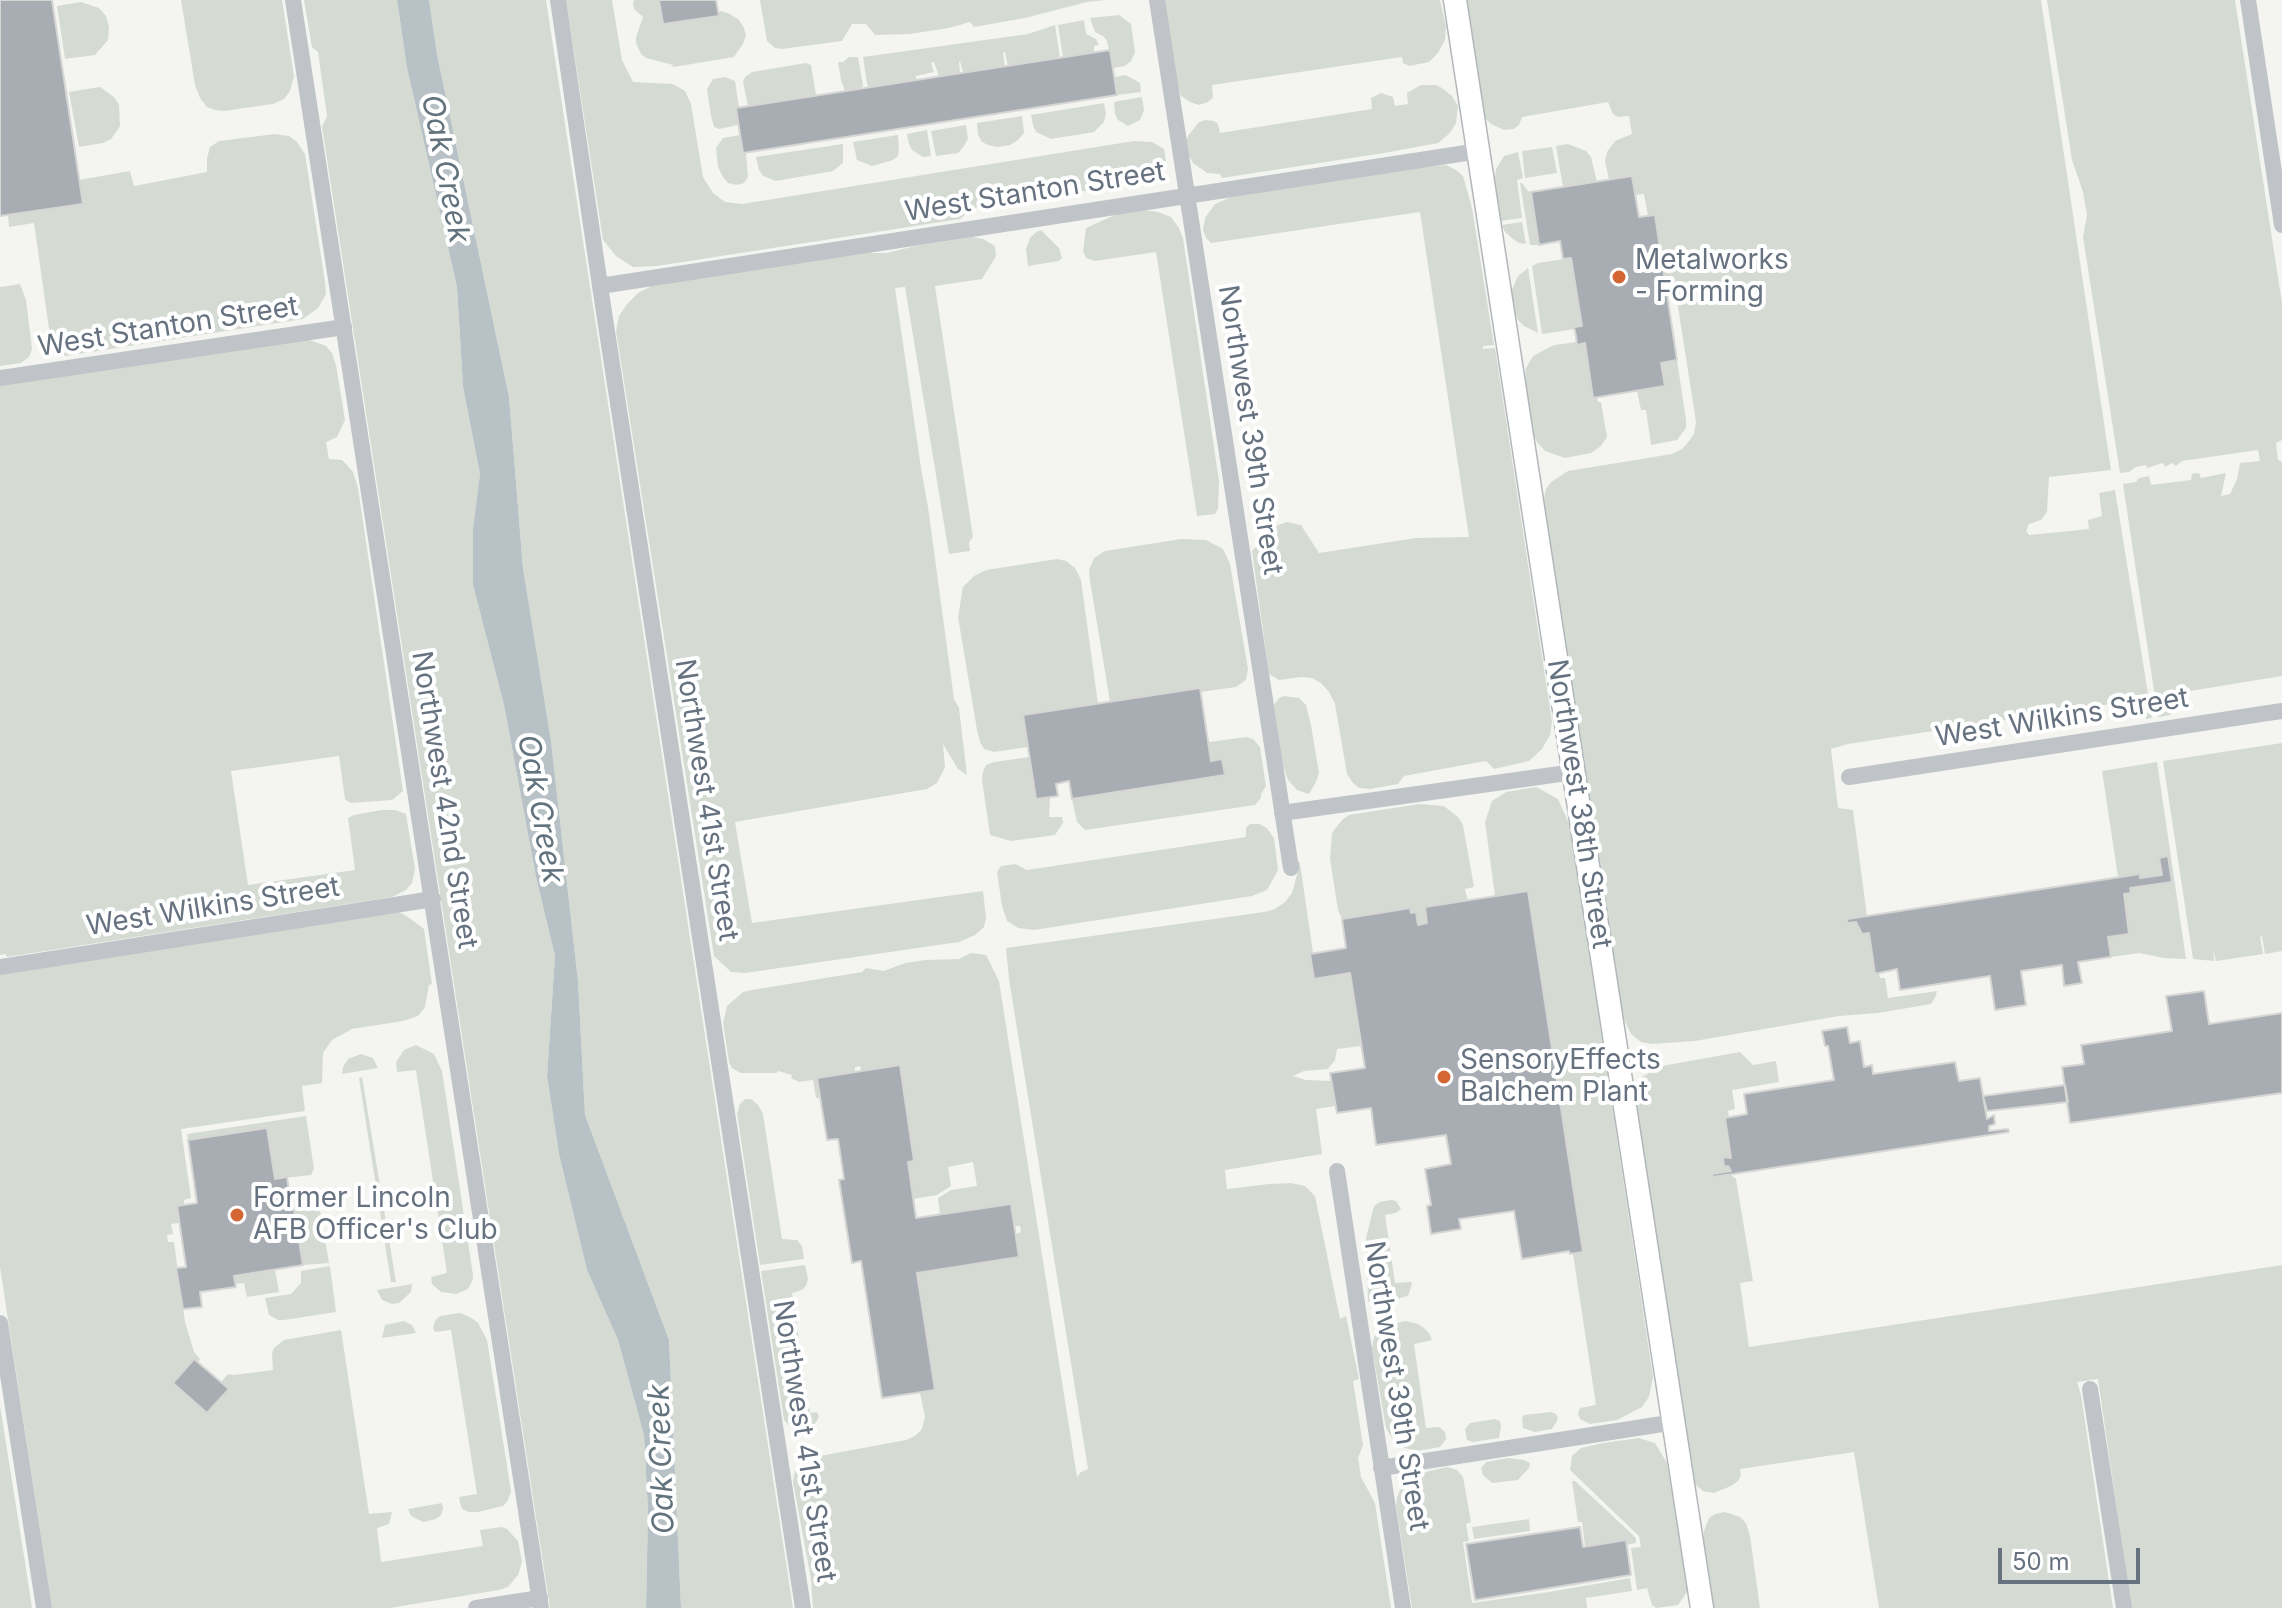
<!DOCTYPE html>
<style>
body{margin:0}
#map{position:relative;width:2282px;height:1608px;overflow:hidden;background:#f4f5f1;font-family:Inter,sans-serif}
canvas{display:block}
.scale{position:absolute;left:1998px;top:1548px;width:142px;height:36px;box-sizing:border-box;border:4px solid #667280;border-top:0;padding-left:10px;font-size:24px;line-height:28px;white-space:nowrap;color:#667280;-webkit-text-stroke:6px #fff;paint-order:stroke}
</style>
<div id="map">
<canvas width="2282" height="1608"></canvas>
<div class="scale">50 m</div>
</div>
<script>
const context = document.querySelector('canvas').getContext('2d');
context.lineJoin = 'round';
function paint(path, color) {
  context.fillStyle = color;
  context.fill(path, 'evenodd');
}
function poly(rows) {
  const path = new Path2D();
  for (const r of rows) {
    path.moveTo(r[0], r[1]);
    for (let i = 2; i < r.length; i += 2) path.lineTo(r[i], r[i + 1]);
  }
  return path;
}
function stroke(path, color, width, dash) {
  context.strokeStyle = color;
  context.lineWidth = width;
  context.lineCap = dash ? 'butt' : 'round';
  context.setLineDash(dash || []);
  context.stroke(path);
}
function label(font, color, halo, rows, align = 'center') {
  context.font = font + ' Inter,sans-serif';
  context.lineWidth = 8;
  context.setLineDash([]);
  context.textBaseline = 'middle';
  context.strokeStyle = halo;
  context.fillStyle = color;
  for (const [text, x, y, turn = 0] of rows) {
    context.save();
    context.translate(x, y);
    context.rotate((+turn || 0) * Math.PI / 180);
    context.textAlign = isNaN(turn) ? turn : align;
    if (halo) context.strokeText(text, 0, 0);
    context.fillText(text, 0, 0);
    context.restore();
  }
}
paint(poly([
 [181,0,282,0,294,76,290,91,284,99,273,104,224,111,215,110,207,107,200,98,195,85],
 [304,0,397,0,407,68,457,287,463,387,480,474,473,528,473,585,504,705,536,877,555,956,547,1076,559,1154,587,1270,618,1340,644,1435,648,1511,646,1608,550,1608,322,127,327,116,318,52,312,47],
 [429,0,546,0,793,1608,681,1608,669,1340,585,1115,578,981,551,741,523,568,509,397,437,54],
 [566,0,612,0,622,60,633,82,673,84,685,91,691,104,703,177,713,193,725,202,742,204,1134,141,1152,142,1164,149,1166,160,1164,171,1155,180,966,209,966,214,960,219,657,266,633,267,616,256,603,240],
 [634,0,659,0,663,24,718,16,718,12,721,11,730,14,739,20,744,28,746,35,743,44,734,57,680,66,672,67,673,65,646,58,641,54,636,43,636,37,643,17,634,9,633,4],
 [760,0,1106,0,1087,2,1025,18,974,27,970,22,949,28,910,34,875,35,866,24,852,24,842,41,782,49,775,48,767,41],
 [1163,0,1440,0,1446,27,1445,40,1438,53,1429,62,1409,66,1403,63,1402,57,1212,85,1213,98,1208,102,1199,105,1190,102,1181,96,1176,82],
 [1466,0,2041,0,2111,470,2049,477,2047,512,2041,520,2029,524,2026,531,2029,535,2089,529,2088,520,2102,516,2099,493,2115,490,2152,718,2146,719,2143,699,1848,744,1831,749,1838,808,1853,810,1867,916,1847,919,1847,923,1856,922,1862,934,1869,933,1875,973,1879,973,1880,978,1885,978,1888,998,1937,991,1935,998,1931,1004,1878,1013,1839,1016,1695,1041,1652,1044,1641,1042,1631,1034,1624,1019,1619,1007,1545,523,1544,498,1546,489,1551,482,1568,471,1672,454,1682,449,1689,441,1694,434,1696,422,1676,294,1667,295,1655,215,1648,216,1644,194,1635,195,1632,176,1609,180,1605,161,1607,152,1615,141,1632,134,1629,116,1618,117,1613,114,1608,102,1522,117,1519,125,1514,129,1504,130,1491,124,1485,118,1483,110],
 [2047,0,2235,0,2282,303,2282,440,2276,443,2278,460,2282,462,2282,676,2184,692,2174,697,2169,702,2171,715,2158,717,2123,484,2136,482,2139,478,2149,476,2151,485,2191,480,2192,474,2199,473,2201,478,2226,473,2221,496,2230,494,2237,479,2240,463,2260,461,2258,450,2182,461,2176,466,2172,463,2165,467,2163,463,2147,468,2146,465,2136,467,2129,472,2120,473,2083,237,2087,215,2083,192,2072,160],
 [81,2,99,8,106,16,109,27,108,40,95,55,65,59,57,6],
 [1119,15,1131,24,1135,52,1131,61,1125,66,1113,68,1107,41,1103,36,1095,32,1090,18],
 [1084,20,1086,34,1096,39,1099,45,1094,46,1094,53,1063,57,1058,25],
 [1055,25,1060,58,1008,66,1005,52,1003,53,1005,67,963,73,960,61,959,62,960,73,939,76,934,62,931,63,934,72,916,76,916,80,869,87,867,84,863,57,1028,34],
 [849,57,858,57,863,85,861,88,845,91,841,80,838,62,843,62],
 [806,63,811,65,816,95,748,106,743,82,745,77,752,72],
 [1126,75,1140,83,1141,92,1117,95,1114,77],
 [725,77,735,81,739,107,736,108,738,125,719,129,714,127,711,116,707,89,713,79],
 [1421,85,1436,85,1442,88,1452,96,1458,106,1456,123,1450,133,1438,143,1384,153,1222,178,1220,174,1207,173,1193,163,1188,154,1186,140,1188,136,1198,123,1205,120,1214,121,1218,124,1220,133,1372,109,1371,98,1381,93,1393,97,1395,106,1408,104,1407,93],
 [100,87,114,97,119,105,120,126,111,139,103,143,79,147,69,92],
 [1142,97,1144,110,1140,120,1128,126,1118,120,1115,114,1114,102],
 [1104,103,1106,114,1104,122,1094,132,1051,139,1036,132,1033,125,1031,115],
 [1022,116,1024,133,1018,140,1010,145,997,147,988,145,982,142,978,135,977,123],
 [966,125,968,139,962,149,958,153,936,156,931,131],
 [927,130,931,156,923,157,912,150,909,144,907,134],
 [275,134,289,136,297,142,305,154,325,282,326,294,318,308,303,319,65,356,56,350,51,343,34,223,9,227,8,215,82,204,79,180,130,171,134,186,207,172,207,158,210,147,219,141],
 [740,135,742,152,746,152,748,177,744,183,737,185,728,183,723,177,718,167,716,148,723,138],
 [898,135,899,148,898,156,893,160,872,166,857,160,853,142],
 [843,144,843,163,833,171,776,181,763,176,759,170,756,157],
 [1568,144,1586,151,1591,157,1597,182,1563,187,1556,146],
 [1552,147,1557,173,1525,178,1522,151],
 [1518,152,1523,178,1517,180,1522,218,1500,221,1494,183,1496,169,1504,156],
 [1446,165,1456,170,1463,176,1472,208,1494,345,1483,346,1483,349,1495,348,1552,722,1550,735,1542,749,1529,761,1494,769,1486,761,1404,776,1398,784,1370,789,1359,788,1353,783,1347,774,1335,704,1329,692,1321,683,1312,678,1301,677,1279,680,1269,674,1252,551,1256,547,1262,546,1263,541,1276,526,1287,522,1301,525,1319,553,1416,538,1469,537,1420,212,1211,243,1206,238,1203,230,1205,218,1215,204,1231,197,1406,169],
 [1520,183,1522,183,1528,191,1531,192,1539,245,1530,245],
 [1144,210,1158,212,1171,217,1179,228,1183,238,1219,481,1218,509,1215,514,1197,516,1156,252,1095,261,1086,258,1083,251,1086,228,1117,214],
 [1522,222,1526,244,1519,243,1513,239,1505,232,1502,225],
 [1041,230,1059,248,1062,258,1059,261,1028,266,1026,249,1030,238,1036,232],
 [972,237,983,239,995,246,996,256,982,279,935,286,973,537,969,542,970,551,949,554,905,287,895,288,921,468,928,507,954,699,959,708,967,775,958,769,943,744,945,767,937,783,927,789,735,822,752,923,983,891,986,918,984,927,975,935,959,942,745,973,731,972,714,956,616,331,619,316,627,304,638,293,654,285,867,253,887,253,915,246],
 [1571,258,1582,326,1575,327,1575,329,1542,334,1532,266,1538,263],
 [1528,268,1538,333,1524,326,1518,320,1515,313,1511,292,1518,276],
 [20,284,26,300,32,349,29,357,21,363,0,366,0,287],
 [307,339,326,346,332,353,336,365,345,420,337,437,326,442,329,459,342,460,347,465,353,472,358,488,403,791,392,800,350,803,345,799,339,756,231,771,248,885,355,870,348,818,354,815,381,810,395,810,406,814,415,869,412,883,406,890,392,897,7,957,6,954,0,955,0,385],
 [1577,342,1578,344,1585,343,1593,397,1597,397,1598,402,1601,402,1607,437,1601,446,1591,453,1565,458,1545,451,1537,442,1532,431,1525,381,1526,368,1533,356,1554,345],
 [1677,360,1686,420,1686,428,1677,440,1651,445,1646,410,1641,410,1637,391,1665,386,1661,363],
 [1181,539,1206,540,1223,549,1230,564,1248,669,1246,680,1236,687,1201,692,1200,688,1110,702,1090,581,1089,570,1094,558,1105,551],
 [1057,559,1066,561,1075,568,1081,580,1098,704,1023,715,1028,747,994,752,984,749,980,742,977,730,958,617,963,587,974,576,986,570],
 [1284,696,1299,698,1306,705,1311,725,1319,773,1316,782,1309,794,1297,790,1288,780,1283,765,1274,705,1279,698],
 [1246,737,1253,739,1260,747,1266,786,1261,794,1261,798,1255,805,1085,830,1077,822,1072,799,1225,775,1222,759,1211,761,1209,742],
 [2282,743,2282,951,2265,954,2262,936,2260,937,2263,954,2216,961,2213,949,2214,961,2193,959,2163,761],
 [1029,757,1036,799,1050,797,1049,817,1062,817,1063,823,1055,835,1011,841,990,835,982,780,983,772,986,765,994,762],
 [2157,762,2186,959,2164,958,2139,953,2111,957,2108,937,2129,933,2124,894,2131,893,2130,888,2171,882,2159,858,2162,875,2140,878,2139,874,2118,877,2102,771],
 [1536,787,1558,799,1570,826,1653,1377,1649,1397,1642,1407,1617,1420,1590,1424,1580,1419,1578,1414,1580,1408,1596,1405,1573,1254,1583,1251,1528,892,1495,896,1485,822,1492,801,1506,792],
 [1419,804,1444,806,1458,817,1463,825,1474,887,1465,889,1468,901,1425,907,1427,923,1418,925,1416,912,1411,913,1409,909,1342,919,1338,910,1330,859,1332,833,1342,820,1349,815],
 [1250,824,1259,824,1267,828,1274,838,1278,870,1267,890,1252,896,1034,930,1018,928,1007,921,1002,906,997,872,1001,866,1015,864,1027,870,1246,837,1246,828],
 [1297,860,1300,863,1313,953,1310,954,1313,978,1350,973,1361,1046,1337,1049,1335,1060,1328,1069,1304,1071,1293,1076,1306,1080,1332,1081,1335,1106,1316,1109,1322,1154,1225,1170,1227,1189,1269,1184,1291,1183,1305,1186,1315,1196,1340,1319,1346,1316,1359,1379,1353,1381,1363,1445,1358,1458,1361,1477,1375,1503,1391,1608,813,1608,811,1579,793,1482,795,1471,809,1458,906,1440,915,1436,922,1429,925,1417,920,1393,935,1390,917,1273,1019,1257,1016,1234,1021,1232,1020,1226,1015,1226,1011,1204,940,1214,938,1198,951,1190,977,1186,973,1162,948,1167,951,1186,937,1195,913,1199,908,1162,914,1160,900,1065,861,1071,860,1066,855,1067,855,1072,818,1078,820,1098,816,1098,813,1080,799,1082,791,1078,792,1075,778,1071,776,1073,741,1073,732,1068,729,1062,723,1023,727,1006,743,992,752,990,862,972,866,968,884,971,905,963,926,960,959,959,971,953,986,955,999,981,1077,1477,1081,1472,1088,1469,1009,979,1006,948,1264,912,1275,909,1285,902,1292,893,1298,871],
 [397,911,408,917,424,929,432,984,429,985,425,1007,418,1016,403,1021,352,1029,332,1040,323,1053,322,1083,302,1086,305,1111,181,1129,191,1198,184,1200,184,1205,177,1207,179,1223,171,1224,173,1234,167,1235,168,1242,174,1242,185,1322,194,1352,200,1359,198,1362,194,1359,173,1383,207,1413,228,1390,221,1382,228,1374,234,1375,273,1370,272,1353,274,1348,284,1340,341,1330,369,1514,392,1512,389,1524,377,1528,381,1562,483,1546,480,1530,502,1527,507,1529,518,1541,522,1562,518,1575,508,1587,499,1590,390,1608,52,1608,0,1267,0,975],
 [416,1045,434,1054,442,1071,473,1275,473,1279,468,1289,456,1294,441,1292,432,1284,431,1277,447,1273,416,1070,397,1072,396,1062,404,1050],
 [1740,1052,1753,1065,1776,1061,1779,1082,1732,1090,1735,1109,1728,1111,1729,1117,1725,1118,1731,1158,1723,1157,1724,1166,1728,1166,1731,1171,1713,1174,1714,1177,1731,1175,1736,1179,1753,1281,1740,1283,1749,1347,2282,1265,2282,1608,2131,1608,2098,1379,2077,1382,2081,1395,2113,1608,1879,1608,1854,1452,1740,1469,1741,1475,1738,1481,1731,1486,1714,1493,1703,1491,1697,1486,1692,1480,1634,1105,1635,1094,1642,1077,1662,1066],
 [361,1054,373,1058,378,1068,342,1074,343,1067,348,1059],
 [362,1077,396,1282,391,1282,359,1078],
 [745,1099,751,1099,758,1105,763,1114,782,1239,797,1240,802,1246,804,1259,760,1265,737,1114,740,1104],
 [306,1116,314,1169,311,1175,275,1179,267,1128,188,1140,187,1134],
 [313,1189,317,1191,329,1263,303,1265,292,1192],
 [1391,1200,1396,1201,1401,1209,1396,1213,1385,1215,1395,1283,1411,1282,1412,1284,1408,1296,1374,1305,1368,1301,1366,1238,1374,1206,1380,1202],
 [805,1265,808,1279,806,1286,802,1290,792,1293,810,1413,817,1412,819,1417,811,1430,802,1433,795,1431,784,1420,761,1271],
 [330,1266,336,1312,284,1320,278,1320,269,1315,265,1298,291,1294,301,1283,301,1271],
 [275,1270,279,1292,247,1297,244,1283,235,1284,234,1276],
 [412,1284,411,1292,399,1303,392,1304,382,1300,377,1290],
 [460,1313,470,1317,478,1323,487,1340,511,1491,508,1500,503,1506,478,1512,469,1512,462,1509,460,1503,459,1497,477,1494,451,1330,435,1332,433,1328,435,1321,440,1316],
 [404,1321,412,1325,416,1333,382,1338,385,1325],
 [1406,1321,1418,1324,1424,1328,1429,1333,1432,1340,1414,1344,1426,1428,1439,1427,1445,1432,1446,1439,1440,1447,1417,1451,1405,1448,1391,1437,1386,1428,1372,1349,1373,1341,1375,1335,1385,1326],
 [0,1406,25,1562,32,1608,0,1608],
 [1551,1412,1556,1414,1558,1419,1552,1429,1535,1432,1523,1428,1522,1418,1524,1415],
 [1495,1419,1500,1421,1501,1427,1499,1438,1473,1442,1467,1440,1465,1429,1470,1423],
 [1639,1438,1655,1443,1667,1463,1687,1584,1687,1592,1678,1605,1656,1608,1652,1605,1647,1588,1637,1590,1631,1548,1641,1547,1639,1536,1570,1470,1572,1456,1581,1448,1603,1443],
 [1508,1458,1524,1460,1530,1463,1529,1468,1518,1480,1492,1483,1483,1475,1481,1468,1486,1462],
 [1447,1467,1457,1470,1463,1477,1471,1522,1466,1524,1469,1541,1463,1542,1472,1603,1549,1592,1630,1578,1632,1591,1586,1598,1587,1608,1412,1608,1396,1506,1397,1498,1400,1490,1411,1478,1429,1471],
 [1572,1481,1575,1481,1636,1538,1636,1543,1626,1545,1625,1540,1585,1546,1582,1522,1578,1522],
 [442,1503,443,1508,441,1515,436,1519,423,1522,411,1516,408,1509],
 [1725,1512,1740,1517,1746,1523,1750,1536,1760,1608,1713,1608,1703,1543,1704,1531,1709,1518,1715,1514],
 [1529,1519,1530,1531,1474,1539,1472,1527]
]), '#d5dbd3');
paint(poly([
 [397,0,429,0,437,54,509,397,523,568,551,741,578,981,585,1115,669,1340,681,1608,646,1608,648,1511,644,1435,618,1340,587,1270,559,1154,547,1076,555,956,536,877,504,705,473,585,473,528,480,474,463,387,457,287,407,68]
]), '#b8c2c6');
const building = poly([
 [0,0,52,0,83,204,0,216,0,0],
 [659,0,716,0,719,16,663,24,659,0],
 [1110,50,1117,95,743,153,736,108,1110,50],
 [1632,176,1639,217,1655,215,1677,360,1661,363,1665,386,1593,398,1585,343,1577,345,1576,336,1574,327,1582,326,1571,258,1563,259,1560,241,1539,245,1531,192,1632,176],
 [1200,688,1211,761,1222,759,1225,775,1072,799,1069,781,1056,784,1058,796,1036,799,1023,715,1200,688],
 [2168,856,2172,882,2130,888,2131,893,2124,894,2129,934,2108,937,2111,957,2078,962,2082,983,2064,986,2062,965,2021,971,2026,1005,1995,1010,1990,976,1900,990,1897,969,1875,974,1869,933,1862,934,1856,922,1847,923,1847,919,1867,916,2003,895,2140,874,2140,878,2162,875,2159,858,2168,856],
 [1528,891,1583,1252,1570,1254,1569,1251,1522,1259,1514,1211,1459,1219,1461,1229,1431,1234,1427,1206,1431,1205,1425,1169,1451,1164,1446,1135,1376,1145,1371,1108,1337,1113,1330,1073,1365,1068,1350,973,1314,979,1310,954,1346,948,1342,919,1410,908,1411,913,1416,912,1418,925,1427,923,1425,907,1528,891],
 [2204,991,2209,1024,2282,1013,2282,1093,2070,1123,2062,1067,2084,1064,2081,1045,2172,1031,2166,996,2204,991],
 [1847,1027,1850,1043,1860,1041,1864,1067,1872,1065,1873,1074,1955,1062,1959,1081,1980,1078,1987,1119,1994,1115,1995,1124,1989,1126,1989,1131,2008,1129,2009,1132,1713,1177,1712,1174,1731,1171,1728,1166,1724,1167,1723,1157,1731,1158,1725,1118,1747,1114,1744,1094,1834,1080,1828,1046,1825,1046,1822,1031,1847,1027],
 [900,1065,914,1161,908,1162,916,1218,1011,1204,1019,1257,917,1273,935,1390,882,1398,861,1261,852,1263,839,1180,844,1179,838,1139,827,1140,817,1078,900,1065],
 [2065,1085,2068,1102,1987,1111,1983,1096,2065,1085],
 [267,1128,275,1179,287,1177,289,1191,291,1191,303,1265,234,1276,236,1287,200,1292,202,1307,183,1309,176,1268,186,1267,177,1206,197,1203,188,1140,267,1128],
 [194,1359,229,1389,207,1413,173,1383,194,1359],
 [1580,1527,1583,1547,1626,1540,1631,1575,1475,1600,1466,1544,1580,1527]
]);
paint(building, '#a7adb3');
stroke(building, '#d6d6d4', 2);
const secondary = poly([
 [1455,0,1702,1608]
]);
stroke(secondary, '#b3b7bb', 25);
stroke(poly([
 [293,0,541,1608],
 [558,0,600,286,803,1608],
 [1157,0,1291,868],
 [2248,0,2282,225],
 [600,286,1479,151],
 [0,378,344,327],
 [1849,777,2282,711],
 [1282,813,1574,772],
 [0,967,433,899],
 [1337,1171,1403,1608],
 [0,1323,44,1608],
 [2090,1389,2124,1608],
 [1381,1468,1675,1422],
 [476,1608,540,1598]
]), '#c0c3c7', 16);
stroke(secondary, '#fff', 22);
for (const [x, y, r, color] of [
 [1619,277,8,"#d36633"],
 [1444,1077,8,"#d36633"],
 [237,1215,8,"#d36633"]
]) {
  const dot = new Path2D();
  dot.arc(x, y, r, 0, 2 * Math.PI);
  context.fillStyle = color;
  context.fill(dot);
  stroke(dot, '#fff', 3);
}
label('28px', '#667280', '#fff', [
 ["West Stanton Street",1035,192,-9],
 ["West Stanton Street",168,327,-9],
 ["Northwest 39th Street",1250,430,81],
 ["West Wilkins Street",2062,718,-9],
 ["Northwest 42nd Street",444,800,81],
 ["Northwest 41st Street",706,800,81],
 ["Northwest 38th Street",1579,804,81],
 ["West Wilkins Street",213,907,-9],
 ["Northwest 39th Street",1396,1386,81],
 ["Northwest 41st Street",804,1441,81]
]);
label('28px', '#667280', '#fff', [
 ["Metalworks",1635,261],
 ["- Forming",1635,293],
 ["SensoryEffects",1460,1061],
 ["Balchem Plant",1460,1093],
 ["Former Lincoln",253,1199],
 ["AFB Officer's Club",253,1231]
], 'left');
label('italic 30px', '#62737d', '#fff', [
 ["Oak Creek",445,169,79],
 ["Oak Creek",540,809,80],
 ["Oak Creek",662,1459,-92]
]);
</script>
